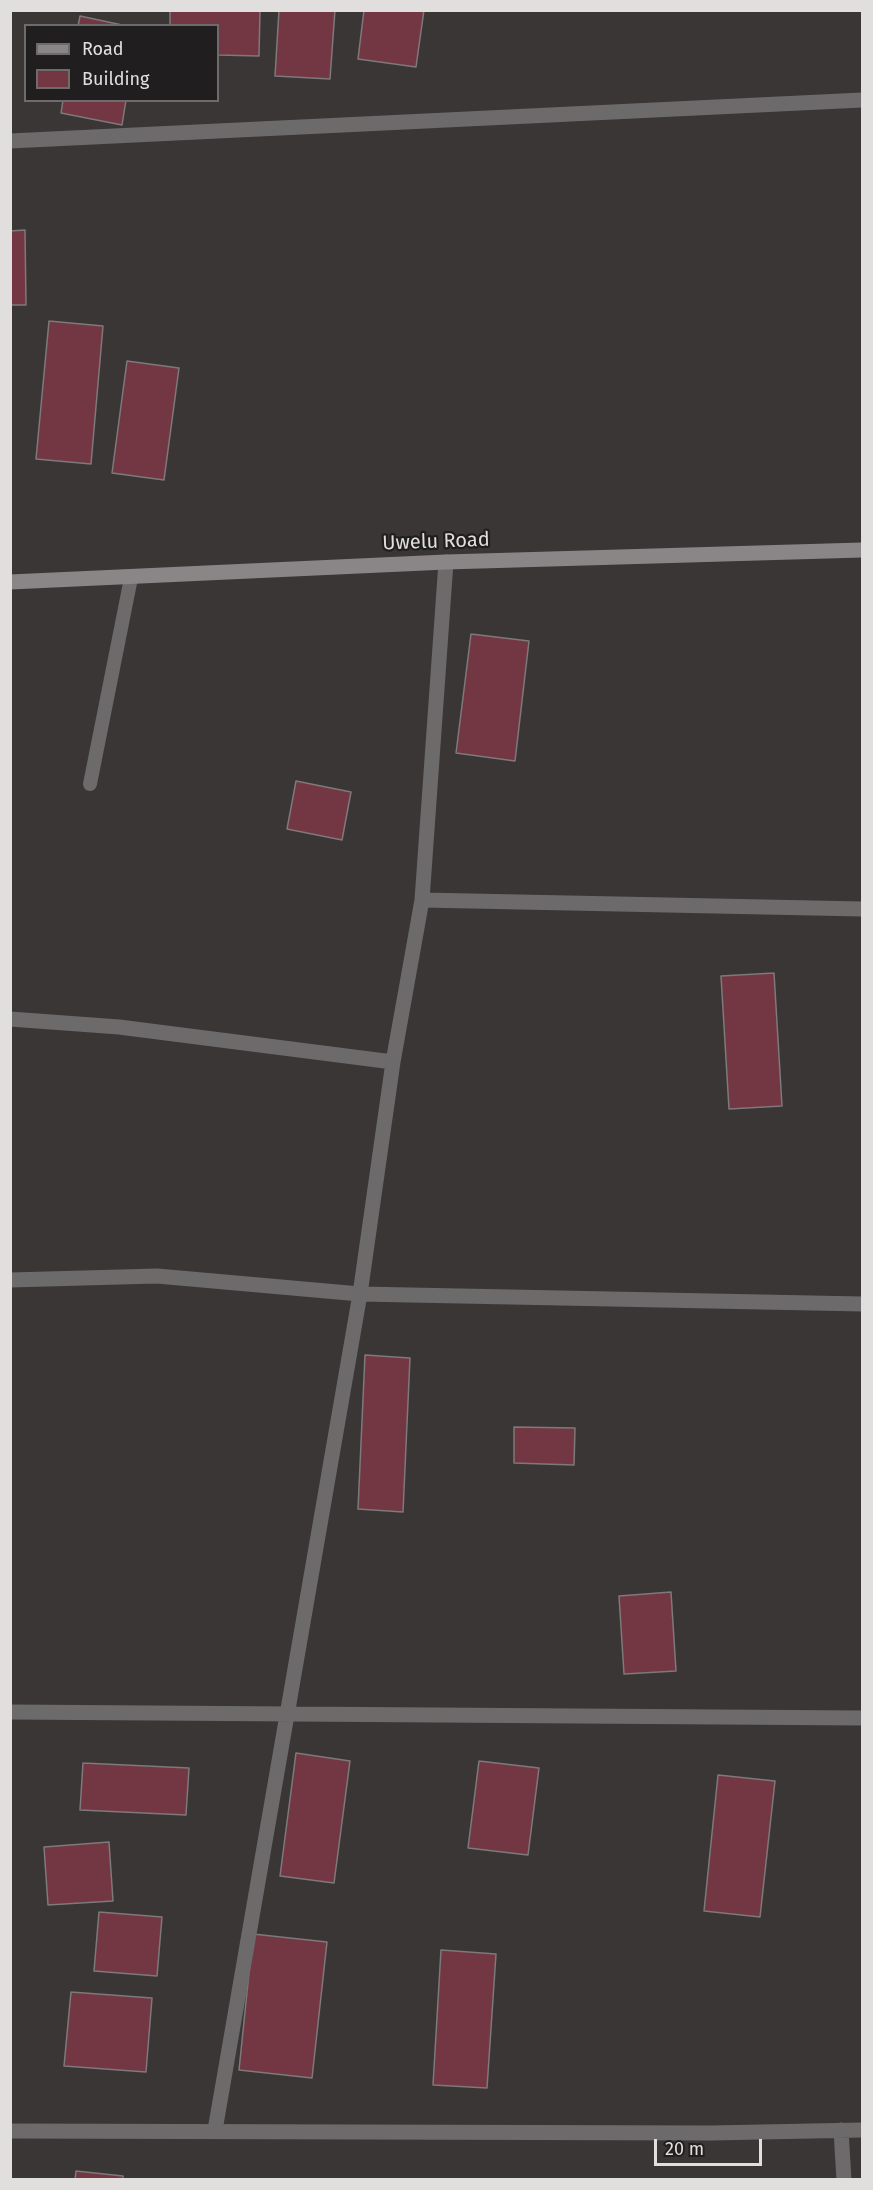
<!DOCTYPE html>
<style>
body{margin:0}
#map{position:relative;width:873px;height:2190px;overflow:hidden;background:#3a3636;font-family:"Fira Sans",sans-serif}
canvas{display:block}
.frame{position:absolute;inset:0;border:12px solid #e1dede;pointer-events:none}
.legend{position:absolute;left:24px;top:24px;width:195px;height:78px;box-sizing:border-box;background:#201e1e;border:2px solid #6d6b6b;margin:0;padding:8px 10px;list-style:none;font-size:18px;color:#e1dede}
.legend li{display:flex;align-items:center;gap:12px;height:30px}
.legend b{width:30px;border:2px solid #6d6b6b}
.scale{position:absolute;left:654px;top:2139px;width:108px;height:27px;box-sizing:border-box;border:3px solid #e1dede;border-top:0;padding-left:8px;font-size:18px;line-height:21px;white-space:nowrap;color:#e1dede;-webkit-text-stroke:4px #201e1e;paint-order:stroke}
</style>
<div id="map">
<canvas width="873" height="2190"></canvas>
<div class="frame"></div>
<ul class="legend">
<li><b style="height:8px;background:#8a8687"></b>Road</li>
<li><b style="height:16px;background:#733743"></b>Building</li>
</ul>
<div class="scale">20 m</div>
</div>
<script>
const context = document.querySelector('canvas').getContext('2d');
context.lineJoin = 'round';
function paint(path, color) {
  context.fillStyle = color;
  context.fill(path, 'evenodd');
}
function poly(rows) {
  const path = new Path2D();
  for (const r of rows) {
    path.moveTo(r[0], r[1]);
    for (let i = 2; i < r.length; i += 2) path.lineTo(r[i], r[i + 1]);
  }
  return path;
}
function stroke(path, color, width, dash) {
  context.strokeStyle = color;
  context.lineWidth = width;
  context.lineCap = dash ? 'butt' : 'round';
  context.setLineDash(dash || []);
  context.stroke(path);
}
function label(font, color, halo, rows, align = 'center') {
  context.font = font + ' "Fira Sans",sans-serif';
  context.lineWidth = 4.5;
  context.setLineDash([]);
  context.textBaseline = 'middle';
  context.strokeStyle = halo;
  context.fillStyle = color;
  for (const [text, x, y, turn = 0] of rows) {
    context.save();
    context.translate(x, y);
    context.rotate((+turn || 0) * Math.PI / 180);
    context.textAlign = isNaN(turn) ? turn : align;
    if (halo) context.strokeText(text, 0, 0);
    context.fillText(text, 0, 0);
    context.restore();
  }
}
const building = poly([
 [170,10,260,10,259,56,218,55,218,26,170,26,170,10],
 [279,10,335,10,330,79,275,76,279,10],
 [364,10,424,10,416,67,358,59,364,10],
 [80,16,127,26,78,26,80,16],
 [63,100,126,100,122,125,61,113,63,100],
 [25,230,26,305,10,305,10,231,25,230],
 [49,321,103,326,91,464,36,459,49,321],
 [127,361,179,368,164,480,112,473,127,361],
 [471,634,529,641,515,761,456,753,471,634],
 [296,781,351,792,342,840,287,829,296,781],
 [774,973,782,1106,729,1109,721,976,774,973],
 [365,1355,410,1358,403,1512,358,1509,365,1355],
 [514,1427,575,1428,574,1465,514,1463,514,1427],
 [671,1592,676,1671,624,1674,619,1596,671,1592],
 [296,1753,350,1761,334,1883,280,1876,296,1753],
 [479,1761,539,1768,528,1855,468,1848,479,1761],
 [83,1763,189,1768,186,1815,80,1810,83,1763],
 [718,1775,775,1781,760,1917,704,1911,718,1775],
 [109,1842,113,1901,48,1905,44,1847,109,1842],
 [99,1912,162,1917,157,1976,94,1971,99,1912],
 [253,1934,327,1942,312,2078,239,2070,253,1934],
 [441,1950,496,1954,487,2088,433,2085,441,1950],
 [71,1992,152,1998,146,2072,64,2066,71,1992],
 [76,2171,123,2176,123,2180,75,2180,76,2171]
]);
paint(building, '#733743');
stroke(building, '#7e797a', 1.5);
stroke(poly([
 [90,784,131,578]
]), '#6c6a6a', 14);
stroke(poly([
 [10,141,862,100],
 [422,900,862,909],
 [10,1019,119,1027,393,1062],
 [10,1280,157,1276,360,1294,862,1304],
 [10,1712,862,1718],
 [215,2130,360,1294,393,1062,422,900,446,562],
 [841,2130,844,2180],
 [10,2131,711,2133,862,2130]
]), '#6c6a6a', 15);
stroke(poly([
 [10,582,446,562,862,550]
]), '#8a8687', 15);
label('20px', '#e1dede', '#201e1e', [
 ["Uwelu Road",436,542,-2]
]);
</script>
